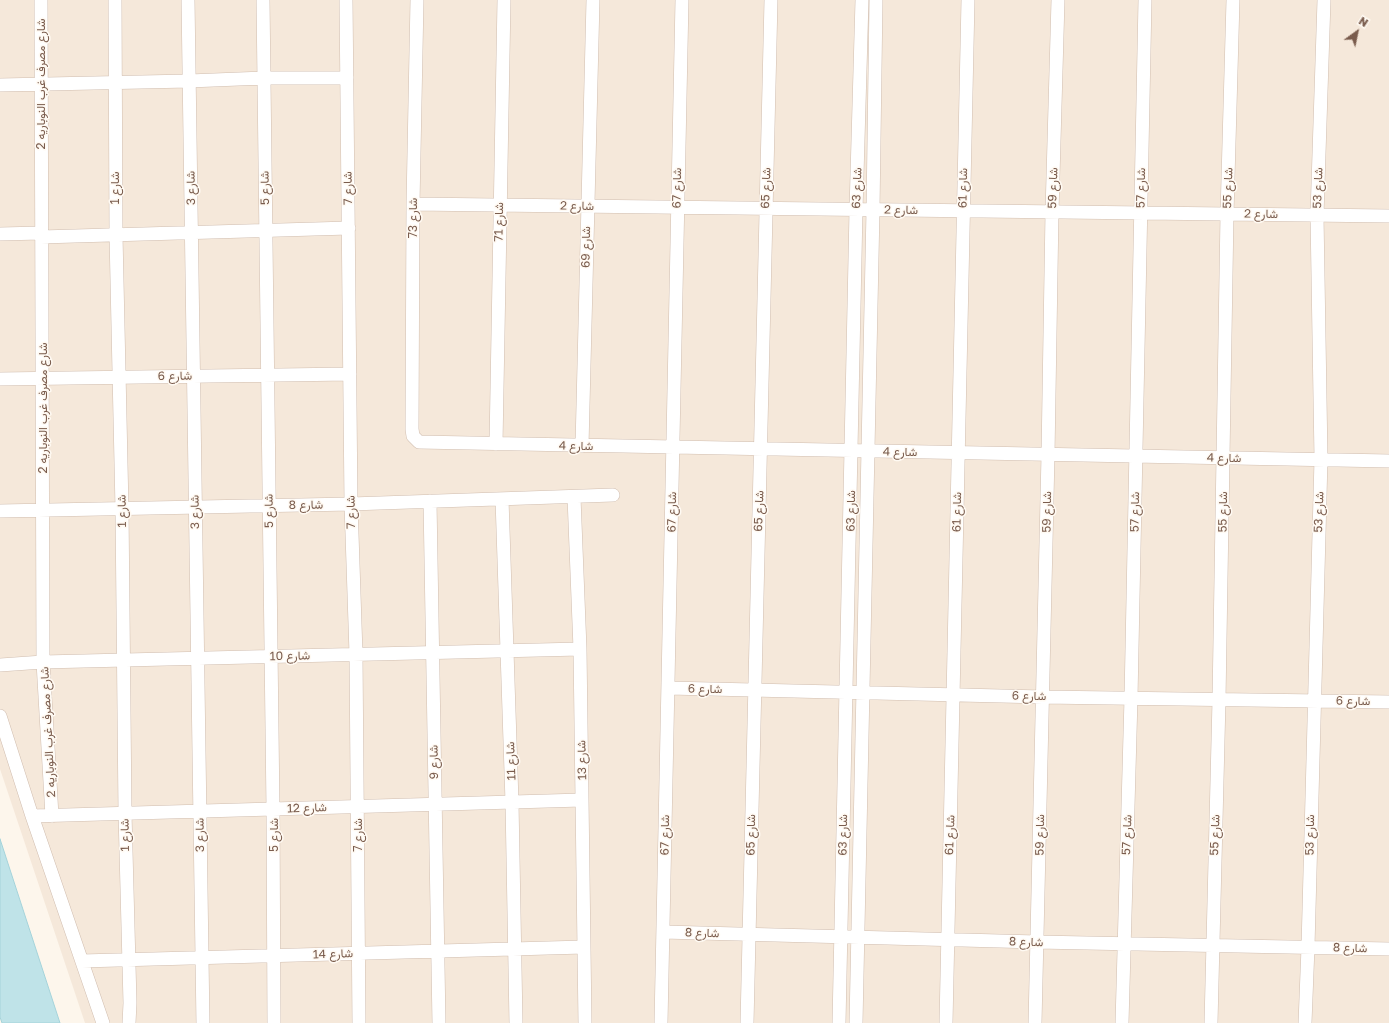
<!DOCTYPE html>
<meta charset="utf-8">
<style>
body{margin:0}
#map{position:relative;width:1389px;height:1023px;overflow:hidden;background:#fdf6ec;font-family:"Golos Text",sans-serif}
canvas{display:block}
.north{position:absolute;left:1337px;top:12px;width:40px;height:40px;-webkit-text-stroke:3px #fffaf3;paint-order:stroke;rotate:33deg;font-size:11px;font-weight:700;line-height:16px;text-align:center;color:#7a5c4d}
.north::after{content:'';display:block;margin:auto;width:14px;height:18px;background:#7a5c4d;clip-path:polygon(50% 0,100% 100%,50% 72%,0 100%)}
</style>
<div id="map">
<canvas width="1389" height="1023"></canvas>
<div class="north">N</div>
</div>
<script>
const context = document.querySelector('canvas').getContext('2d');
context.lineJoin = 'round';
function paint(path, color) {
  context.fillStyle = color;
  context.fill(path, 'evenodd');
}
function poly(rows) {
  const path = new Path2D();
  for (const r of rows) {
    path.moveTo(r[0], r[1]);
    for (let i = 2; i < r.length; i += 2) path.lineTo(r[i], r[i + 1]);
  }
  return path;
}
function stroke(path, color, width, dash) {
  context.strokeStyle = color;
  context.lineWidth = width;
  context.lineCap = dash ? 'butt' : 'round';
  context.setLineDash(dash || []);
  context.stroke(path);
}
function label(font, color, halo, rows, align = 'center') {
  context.font = font + ' "Golos Text",Vazirmatn,sans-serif';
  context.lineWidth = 3;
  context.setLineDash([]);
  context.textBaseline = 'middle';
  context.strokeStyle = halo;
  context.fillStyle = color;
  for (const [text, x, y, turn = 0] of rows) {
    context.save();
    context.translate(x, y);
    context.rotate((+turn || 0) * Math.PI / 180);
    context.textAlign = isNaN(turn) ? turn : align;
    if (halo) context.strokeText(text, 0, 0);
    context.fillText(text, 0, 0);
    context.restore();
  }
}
paint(poly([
 [0,0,1389,0,1389,1023,85,1023,0,769]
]), '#f5e8da');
const water = poly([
 [0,839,60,1023,2,1023,0,1017,0,839]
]);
paint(water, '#bfe3e8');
stroke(water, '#a5d3da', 1);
const street = poly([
 [41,0,43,662,52,816],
 [115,0,116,235,122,509,125,813,130,1003,129,1023],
 [188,0,203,1023],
 [263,0,273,809,274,1023],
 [346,0,351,504,356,654,359,1023],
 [417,0,413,204,412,429,413,436,419,442,1389,461],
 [0,85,189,81,264,78,347,78],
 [413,204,1389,216],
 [0,234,41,233],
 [41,237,349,228],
 [0,379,350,374],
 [496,444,504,0],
 [582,446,593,0],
 [574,497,580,649,585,1023],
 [502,499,512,802,516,1023],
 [430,501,439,1023],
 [0,511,351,504,613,495],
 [0,665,43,662,580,649],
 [669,688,1043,697,1389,702],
 [0,716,32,816,103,1023],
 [32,816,582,800],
 [663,932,1037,942,1389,949],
 [82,961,584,947],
 [661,1023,682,0],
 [747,1023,771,0],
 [839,1023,856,210,862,0],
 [856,1023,873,210,876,0],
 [946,1023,968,0],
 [1035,1023,1048,455,1052,212,1058,0],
 [1122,1023,1131,698,1145,0],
 [1211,1023,1219,700,1227,214,1233,0],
 [1305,1023,1308,947,1321,459,1317,215,1324,0]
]);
stroke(street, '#d1beb0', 14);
stroke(street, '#fff', 13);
label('12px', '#7a5c4d', '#fffaf3', [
 ["شارع مصرف غرب النوباريه 2",41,84,-90],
 ["شارع 1",115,188,-90],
 ["شارع 3",191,188,-91],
 ["شارع 5",265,188,-91],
 ["شارع 7",348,188,-91],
 ["شارع 67",677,188,-89],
 ["شارع 65",766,188,-88],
 ["شارع 63",857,188,-88],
 ["شارع 61",963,188,-89],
 ["شارع 59",1053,188,-88],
 ["شارع 57",1141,188,-89],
 ["شارع 55",1228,188,-88],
 ["شارع 53",1318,188,-88],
 ["شارع 2",577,206,1],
 ["شارع 2",901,210,1],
 ["شارع 2",1261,214,1],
 ["شارع 73",413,218,-90],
 ["شارع 71",499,222,-89],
 ["شارع 69",586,247,-89],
 ["شارع 6",175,376,-1],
 ["شارع مصرف غرب النوباريه 2",43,408,-90],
 ["شارع 4",576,446,1],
 ["شارع 4",900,452,1],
 ["شارع 4",1224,458,1],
 ["شارع 8",306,505,-1],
 ["شارع 1",122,511,-91],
 ["شارع 5",269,511,-91],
 ["شارع 65",759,511,-88],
 ["شارع 63",851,511,-89],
 ["شارع 3",195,512,-91],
 ["شارع 7",351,512,-91],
 ["شارع 67",672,512,-89],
 ["شارع 61",957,512,-89],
 ["شارع 59",1047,512,-89],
 ["شارع 57",1135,512,-89],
 ["شارع 55",1223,512,-89],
 ["شارع 53",1319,512,-88],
 ["شارع 10",290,656,-1],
 ["شارع 6",705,689,1],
 ["شارع 6",1029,696,1],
 ["شارع 6",1353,701,1],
 ["شارع مصرف غرب النوباريه 2",48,732,-93],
 ["شارع 13",582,760,-91],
 ["شارع 11",511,761,-92],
 ["شارع 9",434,762,-91],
 ["شارع 12",307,808,-2],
 ["شارع 1",125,835,-91],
 ["شارع 3",200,835,-91],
 ["شارع 5",274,835,-90],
 ["شارع 7",358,835,-90],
 ["شارع 67",665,835,-89],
 ["شارع 65",751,835,-89],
 ["شارع 63",843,835,-89],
 ["شارع 61",950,835,-88],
 ["شارع 59",1040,835,-89],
 ["شارع 57",1127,835,-88],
 ["شارع 55",1215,835,-88],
 ["شارع 53",1310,835,-89],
 ["شارع 8",702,933,2],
 ["شارع 8",1026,942,2],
 ["شارع 8",1350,948,2],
 ["شارع 14",333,954,-2]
]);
</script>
